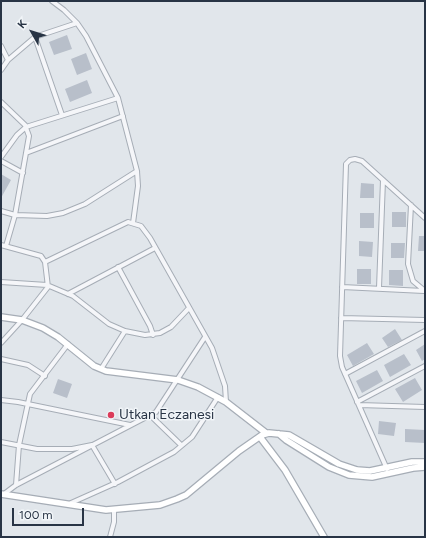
<!DOCTYPE html>
<style>
body{margin:0}
#map{position:relative;width:426px;height:538px;overflow:hidden;background:#e1e6eb;font-family:Figtree,sans-serif}
canvas{display:block}
.frame{position:absolute;inset:0;border:2px solid #283445;pointer-events:none}
.north{position:absolute;left:12px;top:12px;width:40px;height:40px;-webkit-text-stroke:3px #f1f5f8;paint-order:stroke;rotate:309deg;font-size:11px;font-weight:700;line-height:16px;text-align:center;color:#283445}
.north::after{content:'';display:block;margin:auto;width:14px;height:18px;background:#283445;clip-path:polygon(50% 0,100% 100%,50% 72%,0 100%)}
.scale{position:absolute;left:12px;top:508px;width:72px;height:18px;box-sizing:border-box;border:2px solid #283445;border-top:0;padding-left:5px;font-size:12px;line-height:14px;white-space:nowrap;color:#283445;-webkit-text-stroke:3px #f1f5f8;paint-order:stroke}
</style>
<div id="map">
<canvas width="426" height="538"></canvas>
<div class="frame"></div>
<div class="north">K</div>
<div class="scale">100 m</div>
</div>
<script>
const context = document.querySelector('canvas').getContext('2d');
context.lineJoin = 'round';
function paint(path, color) {
  context.fillStyle = color;
  context.fill(path, 'evenodd');
}
function poly(rows) {
  const path = new Path2D();
  for (const r of rows) {
    path.moveTo(r[0], r[1]);
    for (let i = 2; i < r.length; i += 2) path.lineTo(r[i], r[i + 1]);
  }
  return path;
}
function stroke(path, color, width, dash) {
  context.strokeStyle = color;
  context.lineWidth = width;
  context.lineCap = dash ? 'butt' : 'round';
  context.setLineDash(dash || []);
  context.stroke(path);
}
function label(font, color, halo, rows, align = 'center') {
  context.font = font + ' Figtree,sans-serif';
  context.lineWidth = 3;
  context.setLineDash([]);
  context.textBaseline = 'middle';
  context.strokeStyle = halo;
  context.fillStyle = color;
  for (const [text, x, y, turn = 0] of rows) {
    context.save();
    context.translate(x, y);
    context.rotate((+turn || 0) * Math.PI / 180);
    context.textAlign = isNaN(turn) ? turn : align;
    if (halo) context.strokeText(text, 0, 0);
    context.fillText(text, 0, 0);
    context.restore();
  }
}
paint(poly([
 [67,35,72,49,54,55,49,42],
 [86,53,92,69,77,75,71,59],
 [87,80,92,93,70,102,65,89],
 [1,174,11,180,1,198],
 [361,183,374,184,374,198,360,198],
 [392,212,406,212,406,227,392,227],
 [360,213,374,213,374,228,360,228],
 [419,236,425,236,425,251,418,251],
 [359,241,373,242,372,257,359,256],
 [391,243,405,243,404,258,391,258],
 [357,269,371,269,371,284,357,284],
 [389,270,403,270,403,286,389,285],
 [395,329,402,340,388,347,382,338],
 [367,343,374,354,353,366,347,355],
 [425,344,425,359,422,361,416,350],
 [404,354,411,365,390,377,384,365],
 [377,370,383,381,362,393,356,381],
 [415,378,422,390,403,402,395,389],
 [58,379,72,384,67,398,53,393],
 [379,421,396,423,394,436,378,434],
 [405,429,425,430,425,443,405,442]
]), '#b8bfca');
const street = poly([
 [52,1,64,10,77,23,86,36,118,98,137,171,138,186,133,223],
 [35,37,62,115],
 [1,46,8,60],
 [1,70,8,60,35,37,77,23],
 [1,102,25,125,29,136,15,215,6,246],
 [26,153,123,116],
 [1,157,17,135,26,127,118,98],
 [1,161,23,173],
 [411,205,408,264,413,281,425,291],
 [1,211,15,215,47,216,63,213,85,204,137,171],
 [1,245,41,256,45,262,48,287,22,320,1,343],
 [45,262,128,222,141,226,150,238,212,348,225,386,226,402],
 [118,267,150,326,153,335],
 [1,282,47,285,73,296,109,324,125,331,145,335,160,333,171,327,189,308],
 [342,287,424,291],
 [379,288,383,180],
 [68,294,155,248],
 [341,318,425,320],
 [1,359,28,365,45,376],
 [101,369,125,331],
 [345,374,425,331],
 [1,400,18,402,130,425],
 [357,402,425,366],
 [359,405,425,407],
 [150,415,181,445],
 [1,442,37,449,72,449,92,445,115,484],
 [387,469,342,367,340,356,346,164,350,160,355,159,362,161,425,218],
 [16,485,19,445,30,394,68,344],
 [4,494,16,485,156,412,205,337],
 [71,503,118,482,174,452,192,437,218,397],
 [110,537,114,522,114,510]
]);
const secondary = poly([
 [1,317,22,320,43,328,58,337,94,366,106,371,178,380,198,387,226,402,266,433],
 [279,434,286,440,329,467,349,475,372,477,413,468,425,467],
 [260,437,285,470,324,537],
 [1,494,106,510,160,505,177,499,186,495,239,451,262,435,269,433,289,435,339,464,357,470,370,471,412,462,425,462]
]);
stroke(street, '#a6adb6', 6);
stroke(secondary, '#a6adb6', 8);
stroke(street, '#f5f6f9', 4);
stroke(secondary, '#fff', 5.5);
for (const [x, y, r, color] of [
 [111,415,4,"#db3c5a"]
]) {
  const dot = new Path2D();
  dot.arc(x, y, r, 0, 2 * Math.PI);
  context.fillStyle = color;
  context.fill(dot);
  stroke(dot, '#f1f5f8', 1.5);
}
label('14px', '#283445', '#f1f5f8', [
 ["Utkan Eczanesi",119,415]
], 'left');
</script>
